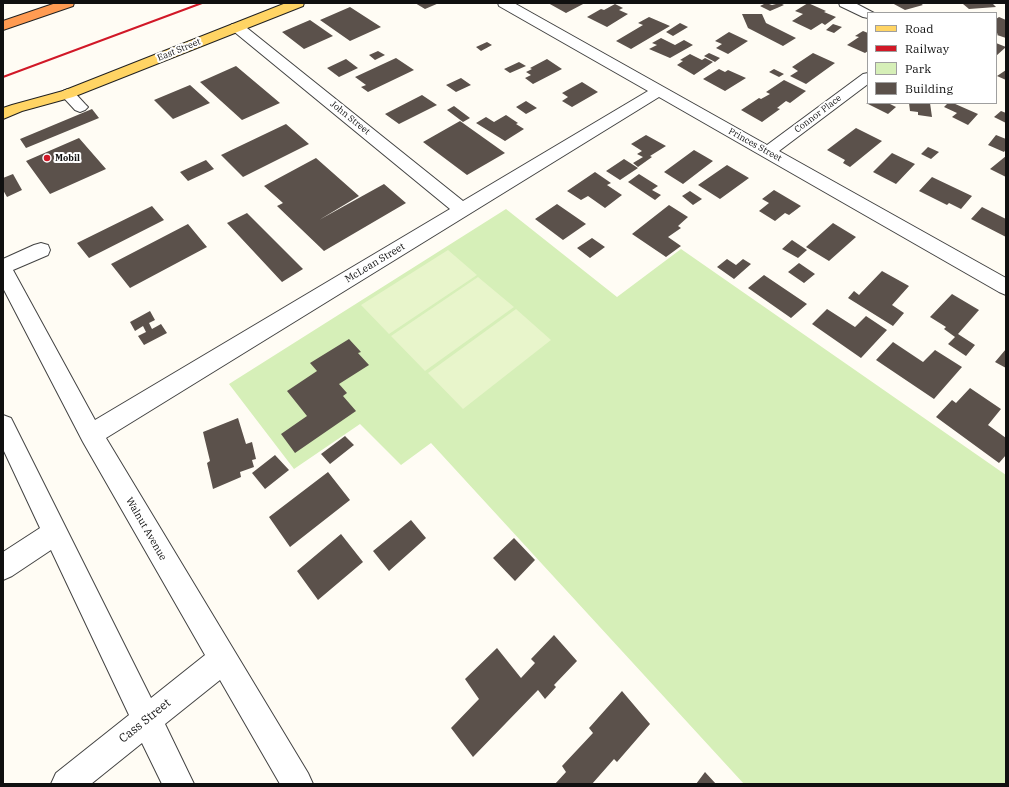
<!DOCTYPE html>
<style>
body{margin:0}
#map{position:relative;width:1009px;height:787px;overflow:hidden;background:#fffcf4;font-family:"IBM Plex Serif",serif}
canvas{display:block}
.frame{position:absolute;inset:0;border:4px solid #101010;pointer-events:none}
.legend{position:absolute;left:867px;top:12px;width:130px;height:92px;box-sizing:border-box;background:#fff;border:1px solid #9f9f9f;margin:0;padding:5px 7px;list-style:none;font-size:12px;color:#101010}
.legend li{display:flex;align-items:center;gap:8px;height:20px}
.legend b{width:20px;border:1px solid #9f9f9f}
</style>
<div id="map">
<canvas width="1009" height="787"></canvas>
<div class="frame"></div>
<ul class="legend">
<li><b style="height:5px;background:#ffd464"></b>Road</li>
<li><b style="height:5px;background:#d11827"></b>Railway</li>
<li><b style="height:11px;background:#d6efb8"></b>Park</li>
<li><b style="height:11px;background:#5b514b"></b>Building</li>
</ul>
</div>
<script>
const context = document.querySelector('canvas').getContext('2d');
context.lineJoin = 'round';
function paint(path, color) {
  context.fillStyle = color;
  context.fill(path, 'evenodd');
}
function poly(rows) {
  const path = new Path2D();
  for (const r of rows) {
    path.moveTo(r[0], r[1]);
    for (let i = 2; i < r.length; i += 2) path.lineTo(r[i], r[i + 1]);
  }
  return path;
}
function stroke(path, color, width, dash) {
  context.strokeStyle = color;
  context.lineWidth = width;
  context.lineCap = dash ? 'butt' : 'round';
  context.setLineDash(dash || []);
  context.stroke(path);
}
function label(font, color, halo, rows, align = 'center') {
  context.font = font + ' "IBM Plex Serif",serif';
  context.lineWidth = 4;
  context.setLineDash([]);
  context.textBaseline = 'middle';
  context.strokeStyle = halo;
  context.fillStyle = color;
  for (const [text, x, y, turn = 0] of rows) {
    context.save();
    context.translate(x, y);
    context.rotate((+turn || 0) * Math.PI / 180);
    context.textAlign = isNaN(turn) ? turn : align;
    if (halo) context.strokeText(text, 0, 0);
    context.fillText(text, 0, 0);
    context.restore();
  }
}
paint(poly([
 [506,209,617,297,681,249,1006,475,1006,784,744,784,431,443,401,465,360,424,294,469,229,384]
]), '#d6efb8');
paint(poly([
 [448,250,477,275,389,334,361,305],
 [478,277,514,307,425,371,391,336],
 [516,309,551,340,463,409,428,373]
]), '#e8f5cb');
paint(poly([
 [415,3,439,3,425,9],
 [548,3,585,3,566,13],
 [766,3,772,5,780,3,784,5,770,11,760,6],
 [808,3,826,11,824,12,836,17,825,25,822,23,811,30,792,21,803,14,795,11],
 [892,3,920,3,923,5,905,10],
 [964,3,992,3,996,7,969,9,963,4],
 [615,4,623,8,619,10,628,14,607,27,587,17,601,9,604,10],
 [350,7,381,27,350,41,320,20],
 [742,14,762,14,766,23,796,38,783,46,748,28],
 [649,17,670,26,631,49,616,41,643,25,638,23],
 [999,17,1006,20,1006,38,997,35,998,34,996,33,997,23,996,19],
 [310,20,333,36,304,49,282,32],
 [680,23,688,27,673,36,666,32],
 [833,24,842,27,834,33,826,30],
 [863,31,868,33,868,51,865,53,847,45,859,37,855,36],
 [729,32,748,41,728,54,716,48,722,44,715,41],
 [661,38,675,45,684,40,693,45,670,58,649,49,657,45,652,43],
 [487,42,492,45,481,51,476,47],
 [996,43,1006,47,996,56],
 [378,51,385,55,375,60,369,55],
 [709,53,720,58,715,62,704,56],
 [813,53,835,63,806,84,790,76,798,71,792,67],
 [690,54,702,60,705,58,713,62,694,75,677,65,683,61,680,60],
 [396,58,414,70,368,92,361,87,366,85,355,77],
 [346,59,358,68,339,77,327,68],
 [547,59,562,69,533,84,525,78,531,75,526,72,532,69,530,68],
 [519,62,526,66,510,73,504,69],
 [236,66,280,103,242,120,200,82],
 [719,69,725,72,728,70,746,78,725,91,703,79],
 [774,69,784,74,779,77,769,72],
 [1006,70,1006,80,997,76],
 [461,78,471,85,456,92,446,85],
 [784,80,806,91,790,103,786,101,777,108,780,109,762,122,741,110,759,98,761,99,770,94,766,92],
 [582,82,598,92,572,107,562,101,568,97,562,93],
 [190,85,210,103,173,119,154,100],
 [422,95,437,105,399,124,385,114],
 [526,101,537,108,526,114,516,107],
 [866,103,888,103,896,107,888,114],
 [909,103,930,103,932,117,918,115,918,112,910,111],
 [948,103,953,103,978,114,968,125,952,117,957,113,944,107],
 [454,106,470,118,463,122,447,110],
 [92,109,99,118,26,148,20,139],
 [1001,111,1006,113,1006,123,994,117],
 [506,115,518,123,516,124,524,129,505,141,476,123,486,117,494,122],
 [460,121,505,153,467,175,423,142],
 [286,124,309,144,243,177,221,155],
 [856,128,882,141,850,167,843,163,845,160,827,150],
 [646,135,666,146,650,156,652,157,638,167,633,163,643,157,637,154,642,151,631,144],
 [996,135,1006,139,1006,149,1004,152,988,145],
 [79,138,106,169,50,194,26,161],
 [928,147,939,152,931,159,921,154],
 [694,150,713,161,683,184,664,172],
 [892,153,915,164,896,184,873,172],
 [1006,156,1006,177,990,169],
 [316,158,359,196,319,220,384,184,406,203,324,251,277,206,283,203,264,186],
 [624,159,638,168,620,180,606,171],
 [206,160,214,169,188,181,180,172],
 [727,165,749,178,720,199,698,185],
 [595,172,611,183,607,185,622,195,605,208,588,196,581,200,567,191],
 [13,174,22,190,7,197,3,190,3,178],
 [639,174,658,186,652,190,661,195,655,200,628,182],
 [932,177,972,196,961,209,949,203,947,205,919,191],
 [774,190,801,206,789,215,785,213,775,221,759,211,769,203,762,199],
 [690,191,702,199,693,205,682,196],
 [557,204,586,224,563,240,535,219],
 [669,205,688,217,678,226,681,228,668,237,681,246,666,257,632,234],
 [152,206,164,220,89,258,77,243],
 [982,207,1006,219,1006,237,971,219],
 [247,213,303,269,282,282,227,223],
 [833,223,856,237,829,261,806,247],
 [188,224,207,247,130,288,111,264],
 [592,238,605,247,590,258,577,248],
 [792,240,807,250,798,258,782,249],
 [727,259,736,265,743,259,751,264,734,279,717,267],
 [799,263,815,274,804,283,788,272],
 [882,271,909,286,892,305,904,313,893,326,848,298,854,291,859,295],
 [764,275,807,304,791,318,748,288],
 [952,294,979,310,958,334,975,345,966,356,948,344,955,337,944,329,946,327,930,317],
 [827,309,855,327,866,316,887,330,861,358,812,324],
 [150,311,155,320,149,323,152,329,161,324,167,333,144,345,138,336,146,332,143,326,135,331,130,322],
 [349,339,361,352,358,353,369,365,339,384,347,393,343,396,356,411,295,453,281,434,307,416,287,391,317,371,310,363],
 [893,342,923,362,935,350,962,367,934,399,876,360],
 [1006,349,1006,368,995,362],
 [970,388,1001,409,988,425,1006,438,1006,455,999,463,936,417,952,400,956,403],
 [238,418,246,444,252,442,256,459,252,460,254,467,240,472,241,477,213,489,207,463,210,461,203,432],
 [345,436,354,445,330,464,321,454],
 [275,455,289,470,265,489,252,473],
 [328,472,350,500,290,547,269,517],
 [411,520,426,538,389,571,373,551],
 [341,534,363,562,318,600,297,571],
 [514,538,535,560,515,581,493,558],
 [554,635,577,661,554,685,556,687,545,699,538,690,473,757,451,728,479,699,465,679,497,648,521,678,535,663,531,659],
 [622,691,650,724,617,762,614,759,592,784,555,784,566,772,562,766,593,733,589,728],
 [705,772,716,784,696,784]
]), '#5b514b');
const minor = poly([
 [498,3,514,3,767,145,863,74,868,73,868,84,779,151,1006,278,1006,295,999,292,659,97,106,438,308,773,313,784,280,784,220,680,165,724,194,784,162,784,142,743,91,784,51,784,56,773,129,715,51,550,12,576,3,580,3,552,40,528,3,449,3,415,11,418,151,698,205,655,83,442,3,288,3,259,34,245,41,243,48,245,50,250,48,255,13,270,95,420,450,209,232,30,230,27,232,24,242,24,463,201,648,91,499,6,498,3],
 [839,3,855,3,874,13,868,13,868,18,863,17,840,6,839,3],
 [68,89,73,91,85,104,88,107,85,110,80,112,75,110,63,97,60,94,63,91,68,89]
]);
const major = poly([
 [286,3,304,3,303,6,73,97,22,111,3,119,3,108,12,105,63,91,286,3]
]);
const highway = poly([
 [56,3,74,3,73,6,3,30,3,21,56,3]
]);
stroke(minor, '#434343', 2);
stroke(major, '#212121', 2);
stroke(highway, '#212121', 2);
paint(minor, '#fff');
paint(major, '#ffd464');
paint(highway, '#ff9b52');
stroke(poly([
 [3,77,202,3]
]), '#d11827', 2);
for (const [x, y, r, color] of [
 [47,158,4,"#d11827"]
]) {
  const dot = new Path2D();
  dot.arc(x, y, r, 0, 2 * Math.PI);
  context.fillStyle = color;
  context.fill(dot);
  stroke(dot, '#fff', 1.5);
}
label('9px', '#101010', '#fff', [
 ["East Street",179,50,-22],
 ["Connor Place",818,114,-37],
 ["John Street",350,118,39],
 ["Princes Street",755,145,29]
]);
label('bold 9px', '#101010', '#fff', [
 ["Mobil",55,158]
], 'left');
label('10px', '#101010', '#fff', [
 ["McLean Street",375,263,-31],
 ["Walnut Avenue",146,529,60]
]);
label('12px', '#101010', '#fff', [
 ["Cass Street",145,721,-39]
]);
</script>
